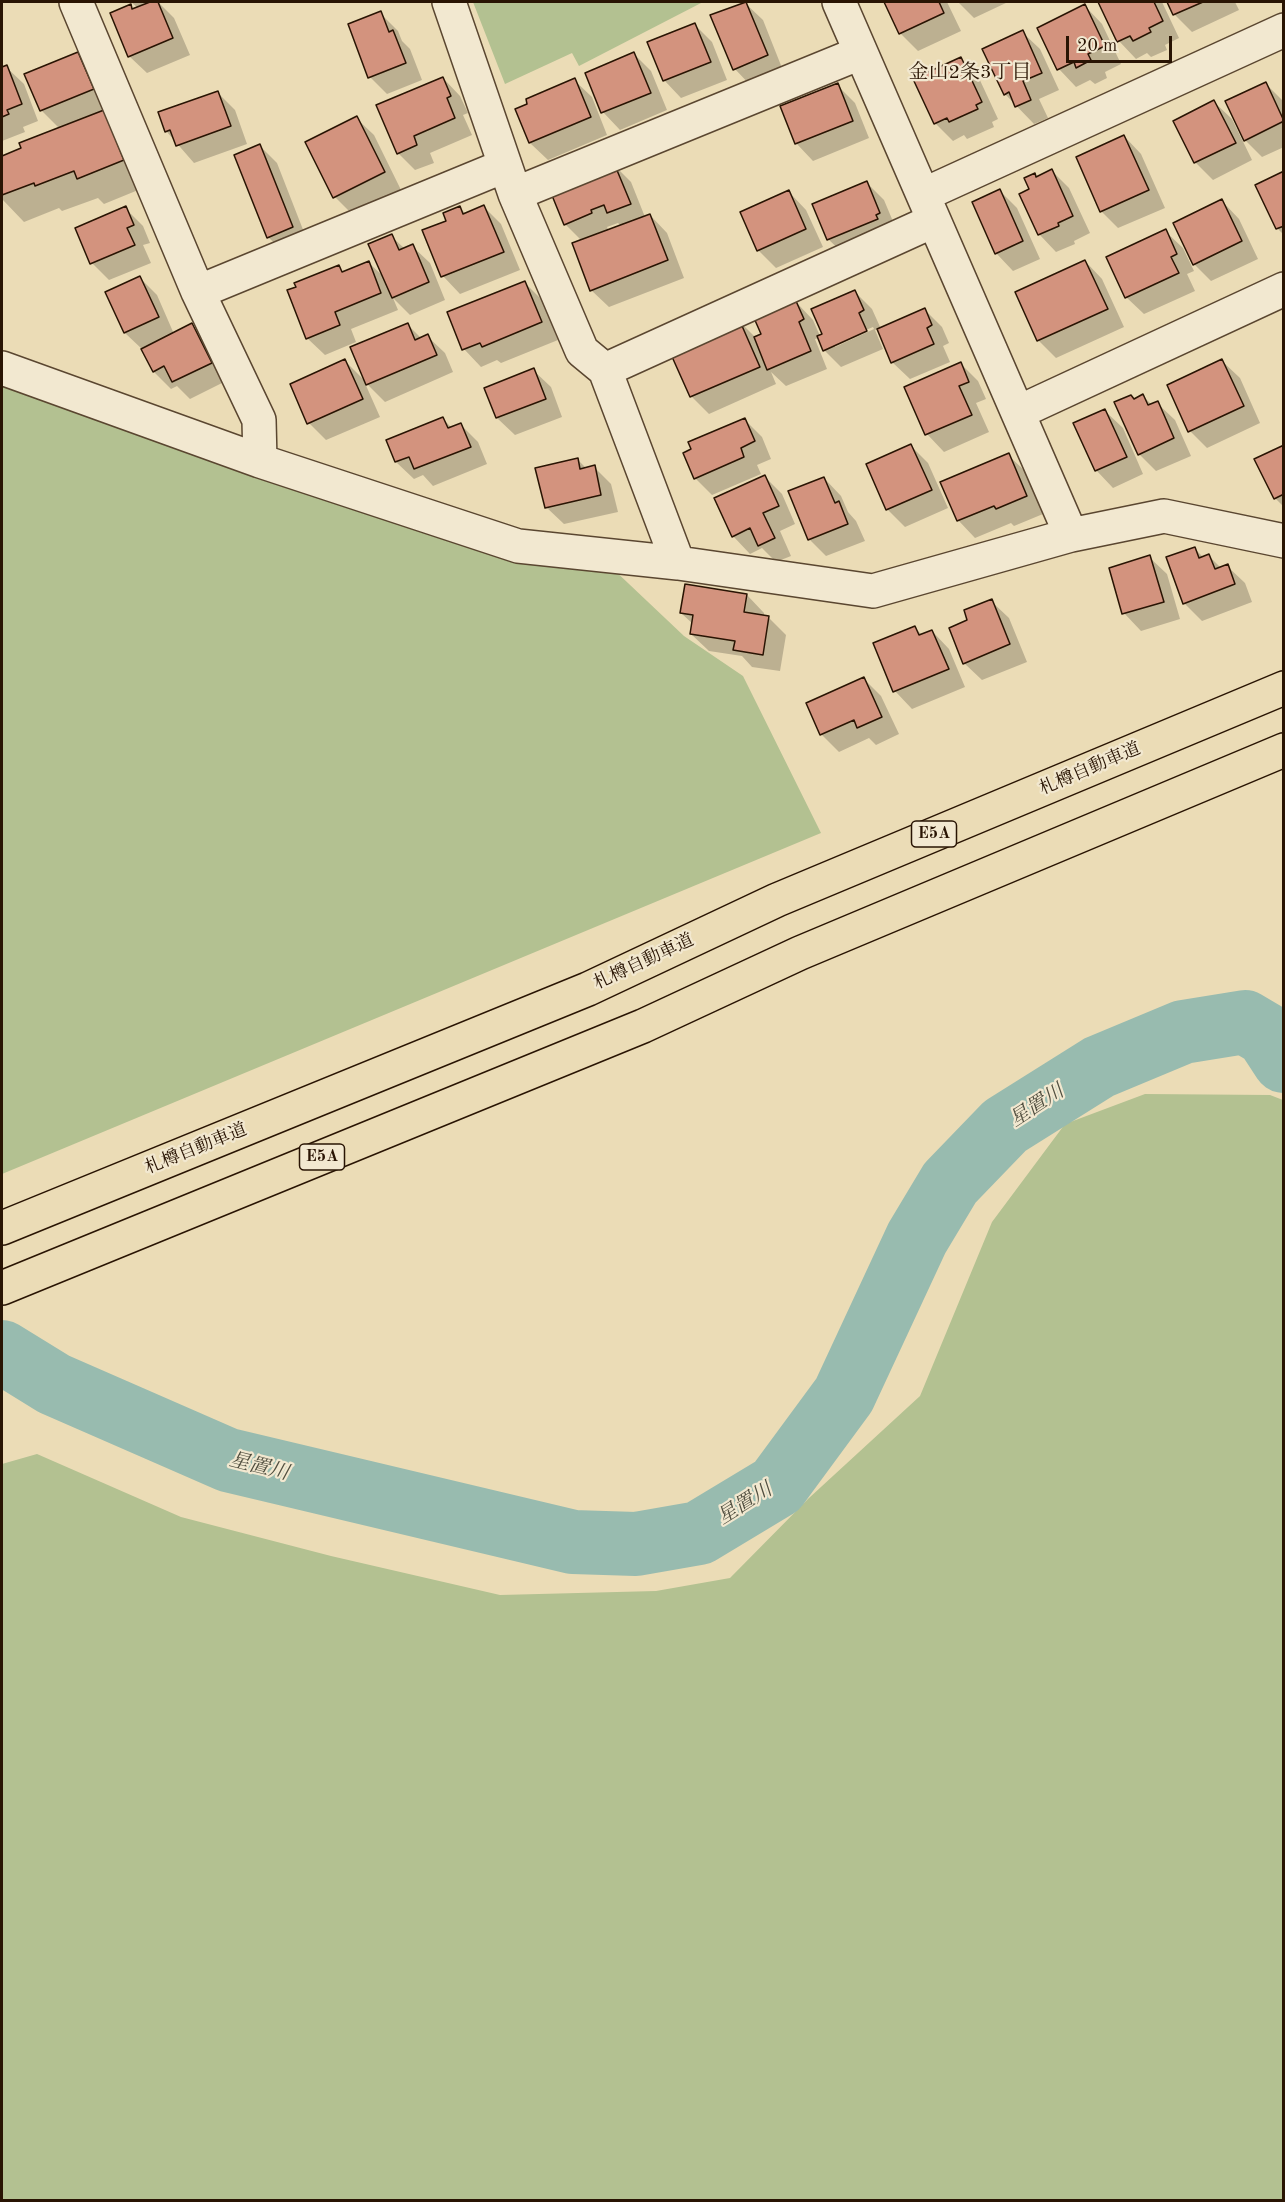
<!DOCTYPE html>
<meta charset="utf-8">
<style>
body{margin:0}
#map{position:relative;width:1285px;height:2202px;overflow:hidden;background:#ebdcb6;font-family:"Old Standard TT",serif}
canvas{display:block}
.frame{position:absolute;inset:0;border:3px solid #291403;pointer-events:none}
.scale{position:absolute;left:1066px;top:36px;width:106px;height:27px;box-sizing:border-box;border:3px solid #291403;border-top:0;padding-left:8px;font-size:18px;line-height:21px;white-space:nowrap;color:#291403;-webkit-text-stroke:4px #f2e8d0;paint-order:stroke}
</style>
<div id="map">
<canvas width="1285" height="2202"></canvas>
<div class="frame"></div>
<div class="scale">20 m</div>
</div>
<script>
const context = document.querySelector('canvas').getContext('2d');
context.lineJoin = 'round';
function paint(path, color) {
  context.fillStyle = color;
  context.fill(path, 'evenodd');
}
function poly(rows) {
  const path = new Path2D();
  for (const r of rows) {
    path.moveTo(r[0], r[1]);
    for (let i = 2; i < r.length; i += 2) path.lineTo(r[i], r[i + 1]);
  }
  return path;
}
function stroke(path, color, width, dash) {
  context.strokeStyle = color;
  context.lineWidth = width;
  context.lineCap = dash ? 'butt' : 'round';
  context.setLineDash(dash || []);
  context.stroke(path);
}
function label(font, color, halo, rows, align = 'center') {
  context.font = font + ' "Old Standard TT","Noto Serif JP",serif';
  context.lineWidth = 4.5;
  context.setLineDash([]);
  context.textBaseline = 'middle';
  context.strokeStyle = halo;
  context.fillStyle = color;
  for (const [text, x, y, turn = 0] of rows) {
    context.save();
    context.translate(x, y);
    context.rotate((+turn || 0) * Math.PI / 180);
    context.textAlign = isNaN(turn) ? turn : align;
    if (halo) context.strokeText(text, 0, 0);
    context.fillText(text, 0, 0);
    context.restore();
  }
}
paint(poly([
 [473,2,703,2,579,66,572,53,505,84],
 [2,380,610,566,684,636,743,676,821,833,2,1174],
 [1145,1094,1270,1095,1283,1100,1283,2200,2,2200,2,1464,37,1454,181,1517,331,1556,500,1595,656,1591,730,1578,809,1498,920,1396,992,1222,1065,1124]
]), '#b3c191');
paint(poly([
 [131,2,158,2,174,18,190,55,147,73,129,56,130,6,134,10,138,8],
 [885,2,947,2,961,31,918,51,900,33],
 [958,2,1008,2,974,18],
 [1100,2,1162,2,1179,38,1165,45,1167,50,1151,57,1147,53,1136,59,1119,41],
 [1169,2,1235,2,1239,10,1192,32,1174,14],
 [745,3,763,20,784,73,752,87,735,69],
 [1085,6,1102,24,1121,64,1105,72,1107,78,1095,84,1090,80,1076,87,1059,69],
 [380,13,398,31,402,41,410,49,422,80,387,94,370,77],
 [695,25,712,42,727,80,681,98,664,80],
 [1022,32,1040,49,1059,90,1039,99,1048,118,1034,124,1005,94],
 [78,53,95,71,110,106,102,110,130,138,148,186,104,204,98,198,62,211,59,208,24,222,2,199,2,157,23,149,60,129,41,110],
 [634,54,651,71,667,110,620,130,603,112,587,74],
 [960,59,978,76,998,119,992,122,994,127,967,139,964,135,953,141,935,123],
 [6,67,24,84,38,121,23,127,25,132,2,141,2,69],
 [443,78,460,96,468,113,463,115,472,135,430,153,434,163,415,170,398,153],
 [574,80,592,97,607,135,548,160,530,143,517,110],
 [1266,84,1284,102,1284,147,1262,157,1242,137],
 [837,85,855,103,869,138,813,161,796,143],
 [217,92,235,110,247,144,194,163,167,132,160,113],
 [1214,102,1232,119,1252,160,1213,180,1195,162,1175,121],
 [356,118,374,135,401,190,352,214,335,197],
 [1124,136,1141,154,1165,208,1118,228,1101,211],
 [260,146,277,163,309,245,286,254,268,237],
 [614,165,631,182,645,217,650,215,667,233,684,278,609,307,591,290,582,241,565,224],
 [618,223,621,226,609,231,607,227],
 [1052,171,1069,188,1090,233,1074,241,1075,244,1056,252,1039,234,1030,190,1034,174,1038,178],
 [1284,173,1284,235,1277,228],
 [867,183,884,200,897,231,846,256,828,239],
 [1000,191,1017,208,1040,259,1013,271,996,253],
 [789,192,806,210,823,247,776,268,758,250,742,213],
 [1222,201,1239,219,1258,259,1211,281,1194,264],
 [484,207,501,224,520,270,460,294,443,276,424,231,448,221,460,208,466,214],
 [125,208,143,226,150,243,143,245,151,263,109,280,92,263],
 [1165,231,1183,248,1194,271,1187,274,1195,291,1144,314,1126,297],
 [391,236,405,249,412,246,430,263,445,300,410,315,393,298,398,310,351,329,356,342,325,355,307,338,339,267,344,273,369,263,385,278],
 [1085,261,1102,279,1124,327,1056,358,1038,340],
 [140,278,157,295,174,334,192,325,209,342,228,380,190,399,177,386,171,389,154,372,143,350,125,333,107,293],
 [524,282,542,300,558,340,501,363,497,360,481,367,464,349],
 [855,292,872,309,881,329,925,310,942,327,949,343,943,346,950,362,910,379,892,362,878,329,875,330,883,349,841,367,824,350,819,338,815,339,827,369,786,386,771,372,776,384,709,414,692,397,671,351,739,321,756,338,763,335,796,302,813,320,820,336,824,335],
 [873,327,874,329,835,347,835,343],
 [407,324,421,338,427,336,445,353,453,372,385,402,364,381,380,417,326,440,309,423,345,361,366,382],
 [1222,361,1240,378,1260,423,1207,448,1190,431],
 [961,364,978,381,986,399,976,403,989,432,944,452,927,434],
 [533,370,551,387,562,417,515,435,497,418,486,389],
 [1143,396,1152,405,1157,403,1175,420,1191,456,1156,471,1139,454],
 [1105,411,1123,428,1143,474,1113,488,1096,470],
 [443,419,452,428,461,425,478,442,487,464,433,486,423,475,414,479,396,462,388,440],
 [744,419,762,437,771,459,757,465,761,474,712,495,695,478],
 [911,446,928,463,948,508,905,527,887,509],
 [1284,447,1284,507,1275,498],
 [1008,455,1026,472,1043,514,1014,526,1011,523,975,538,958,520],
 [577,459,587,469,594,467,611,484,618,512,564,524,546,507],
 [765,477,782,494,795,524,780,531,791,556,776,562,762,548,750,554,733,536],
 [824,478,841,496,848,512,856,521,865,541,826,556,809,539],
 [1195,549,1204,558,1209,556,1221,568,1227,566,1245,583,1252,602,1202,621,1184,603],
 [1149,557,1167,574,1180,619,1141,631,1124,613],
 [747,595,764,613,764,617,769,618,786,635,780,671,752,667,742,656,709,651,691,634,693,624,681,613],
 [991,601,1009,618,1027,662,982,680,964,663],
 [915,628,922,635,932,631,949,649,965,687,912,709,895,691,875,644],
 [864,679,881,696,899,734,876,745,869,738,839,752,822,735,808,704]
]), '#0003');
stroke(poly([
 [2,1352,54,1384,228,1460,573,1542,636,1544,699,1533,777,1486,844,1395,917,1238,950,1183,1005,1126,1099,1067,1183,1032,1245,1022,1267,1035,1284,1061]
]), '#98bbaf', 64);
const building = poly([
 [150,2,158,2,173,38,128,57,110,13,131,4,132,9,150,2],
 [746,2,768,55,733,70,710,15,746,2],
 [884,2,939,2,944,13,899,34,884,2],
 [1098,2,1154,2,1163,21,1149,28,1151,32,1133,41,1130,36,1117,42,1098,2],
 [1167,2,1203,2,1173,15,1167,2],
 [1085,4,1105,46,1088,54,1091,60,1076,68,1074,62,1057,70,1037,28,1085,4],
 [381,11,389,32,393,30,406,63,368,78,348,24,381,11],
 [695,23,711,62,663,81,647,42,695,23],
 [1023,30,1042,73,1023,81,1031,100,1015,107,1009,92,1004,95,982,49,1023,30],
 [78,52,94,89,40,111,24,74,78,52],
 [634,52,651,93,601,113,585,73,634,52],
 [961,57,982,102,976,105,978,109,949,122,947,118,934,124,913,79,961,57],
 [7,65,22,104,7,110,9,114,2,117,2,67,7,65],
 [443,77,451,96,447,98,455,118,414,136,417,145,397,154,376,105,443,77],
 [575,78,591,117,529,143,515,109,527,104,526,99,575,78],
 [1266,82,1284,121,1244,141,1225,101,1266,82],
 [838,83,853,121,795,144,780,106,838,83],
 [218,91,231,126,176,146,170,130,165,132,158,112,218,91],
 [1214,100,1236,143,1194,163,1173,121,1214,100],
 [104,110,124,160,77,179,74,171,35,186,34,183,2,195,2,156,21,148,19,143,104,110],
 [357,116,385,172,333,198,305,142,357,116],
 [1124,135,1149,190,1100,212,1076,157,1124,135],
 [260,144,293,227,267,238,234,155,260,144],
 [614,163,631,204,607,213,604,205,591,210,592,213,564,225,551,193,614,163],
 [1052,169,1073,216,1058,223,1059,226,1038,235,1019,194,1029,189,1024,178,1035,173,1036,177,1052,169],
 [1284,171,1284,226,1276,229,1255,185,1284,171],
 [867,181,880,213,876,215,878,219,827,240,812,204,867,181],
 [1000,189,1023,241,995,254,972,202,1000,189],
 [789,190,806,229,757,251,740,212,789,190],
 [1222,199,1242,241,1193,265,1173,223,1222,199],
 [484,205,504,252,441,277,422,230,446,221,443,213,460,206,463,214,484,205],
 [126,206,134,225,127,228,135,245,90,264,75,228,126,206],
 [650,214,668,260,590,291,572,243,650,214],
 [1166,229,1177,254,1171,257,1179,273,1125,298,1106,257,1166,229],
 [392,234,399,250,413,244,429,282,392,298,368,244,392,234],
 [1085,260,1108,309,1037,341,1015,292,1085,260],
 [369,261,381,293,335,312,340,325,306,339,287,290,296,287,294,283,339,265,342,272,369,261],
 [140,276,159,317,124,333,105,292,140,276],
 [525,281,542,322,482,347,480,343,462,350,447,312,525,281],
 [855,290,864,310,859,313,867,331,823,351,817,336,822,334,811,309,855,290],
 [796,301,804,319,799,322,811,351,767,370,754,337,761,334,754,318,796,301],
 [925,308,932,325,927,328,934,344,891,363,877,329,925,308],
 [739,319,760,367,690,397,669,350,739,319],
 [192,323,212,363,172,382,164,366,153,372,141,349,192,323],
 [408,323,415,340,428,334,437,355,366,385,350,347,408,323],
 [345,359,363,399,307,424,290,384,345,359],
 [1222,359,1244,406,1188,432,1167,385,1222,359],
 [961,362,969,382,959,386,972,415,925,435,904,387,961,362],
 [534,368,546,399,496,418,484,388,534,368],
 [1143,394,1148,405,1158,401,1174,438,1138,455,1114,402,1131,395,1134,399,1143,394],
 [1105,409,1127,457,1095,471,1073,423,1105,409],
 [443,417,448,428,461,423,471,447,414,469,409,457,395,462,386,440,443,417],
 [745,418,755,441,741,448,744,457,694,479,683,453,691,449,688,442,745,418],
 [911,444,932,490,886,510,866,464,911,444],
 [1284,445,1284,494,1274,499,1254,459,1284,445],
 [1009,453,1027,496,996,509,994,506,957,521,940,482,1009,453],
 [578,458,580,469,595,465,601,495,545,508,535,468,578,458],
 [765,475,779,506,763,513,775,538,758,546,750,528,732,537,714,498,765,475],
 [824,477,835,503,839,501,848,524,808,540,788,491,824,477],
 [1195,547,1199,558,1209,554,1215,569,1228,564,1235,584,1183,604,1166,557,1195,547],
 [1150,555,1164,602,1122,614,1109,568,1150,555],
 [685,584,747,594,744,612,769,616,763,655,733,650,735,641,690,634,693,615,680,613,685,584],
 [992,599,1010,644,963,664,949,628,967,620,964,610,992,599],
 [915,626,919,635,932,630,949,669,893,692,873,643,915,626],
 [864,677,882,717,857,728,854,720,820,735,806,703,864,677]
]);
paint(building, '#d3937e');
stroke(building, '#291403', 1.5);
const street = poly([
 [76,2,198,292,259,420,260,461],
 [449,2,515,194,582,351,605,370,678,563],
 [839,2,1071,535],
 [515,194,860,53],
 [923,195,1284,30],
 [198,292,504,166],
 [2,368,260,461,518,546,678,563,873,591,1071,535,1164,516,1284,541],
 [605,370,933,221],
 [1019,412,1284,289]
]);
const highway = poly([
 [2,1228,588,989,777,900,1284,688],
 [2,1288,643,1026,800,953,1284,750]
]);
stroke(street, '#5a4630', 36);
stroke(highway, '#291403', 36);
stroke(street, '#f2e8d0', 33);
stroke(highway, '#ebdcb6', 33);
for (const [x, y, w] of [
 [934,834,45],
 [322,1157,45]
]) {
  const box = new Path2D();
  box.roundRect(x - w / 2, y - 13, w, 26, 4.5);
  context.fillStyle = '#f2e8d0';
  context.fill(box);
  stroke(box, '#291403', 1.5);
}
label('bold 16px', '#291403', null, [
 ["E5A",934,834],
 ["E5A",322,1157]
]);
label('18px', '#291403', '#f2e8d0', [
 ["札樽自動車道",1090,769,-23],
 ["札樽自動車道",644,962,-25],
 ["札樽自動車道",196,1149,-22]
]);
label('20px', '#291403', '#f2e8d0', [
 ["金山2条3丁目",970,73]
]);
label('italic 20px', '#504e3f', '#f2e8d0', [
 ["星置川",1037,1106,-33],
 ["星置川",259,1467,14],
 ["星置川",745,1504,-32]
]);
</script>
